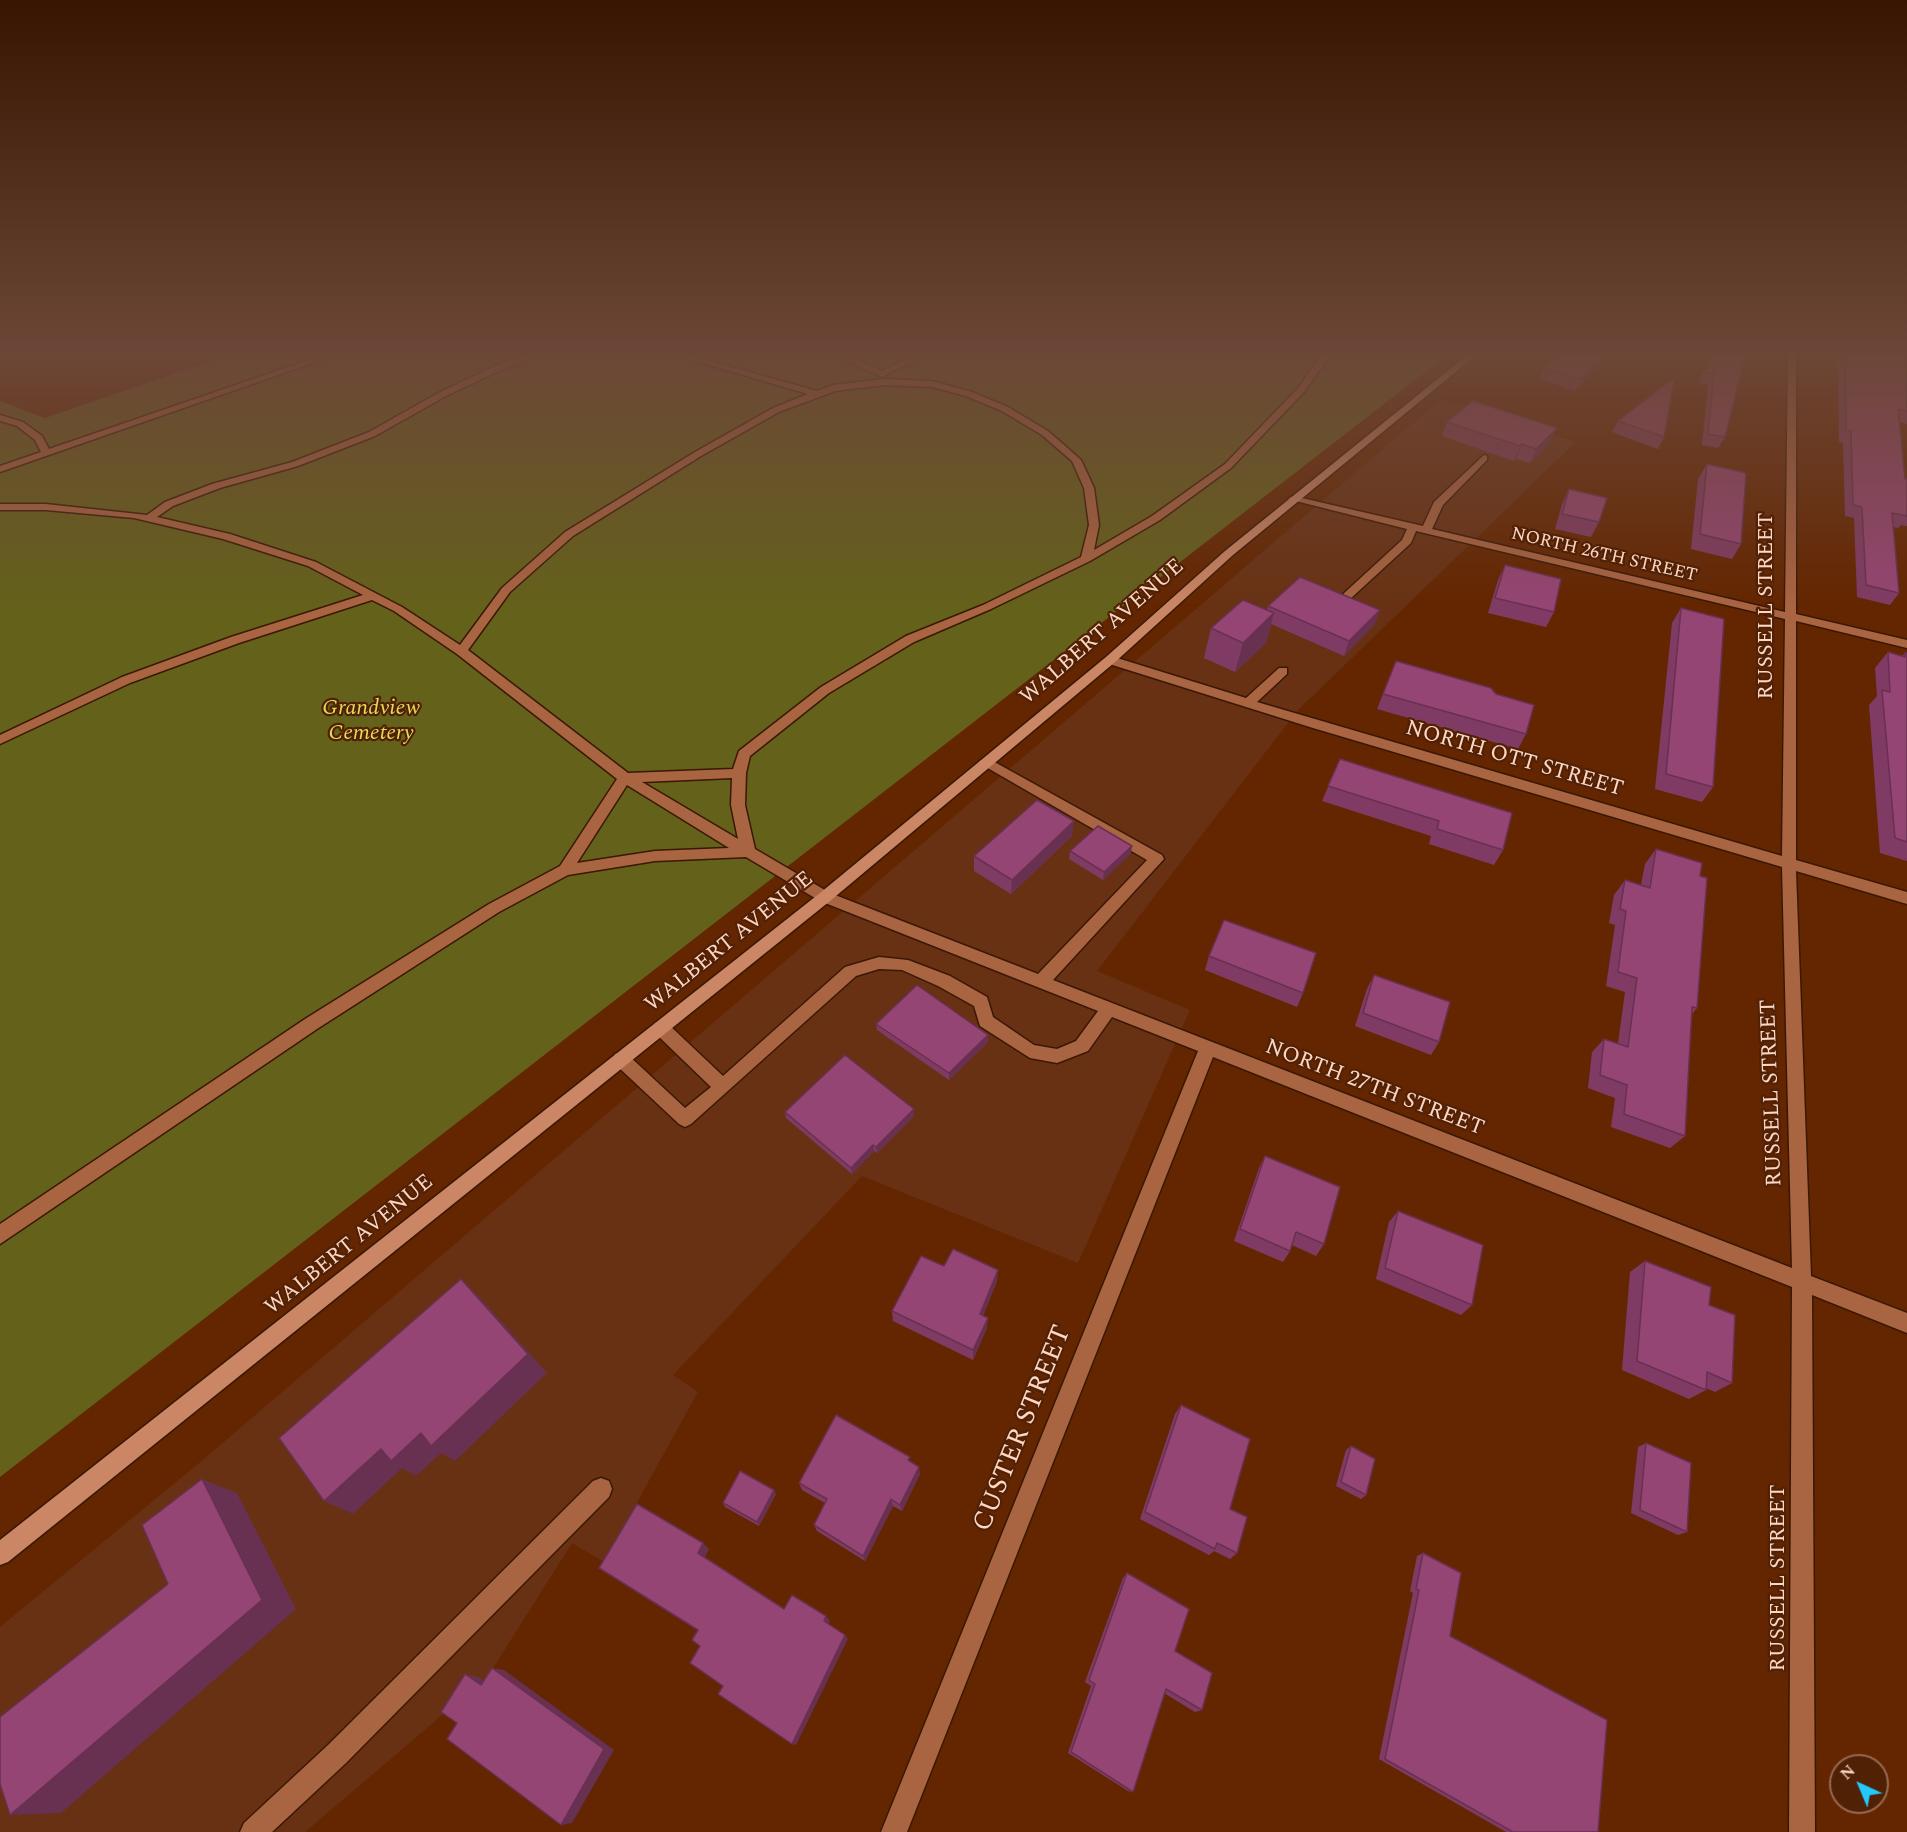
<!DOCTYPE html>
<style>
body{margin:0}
#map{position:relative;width:1907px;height:1832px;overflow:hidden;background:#642600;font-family:Spectral,serif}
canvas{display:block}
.north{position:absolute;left:1829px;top:1754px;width:60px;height:60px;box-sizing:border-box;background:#512106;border:2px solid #966952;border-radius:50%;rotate:316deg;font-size:16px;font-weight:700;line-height:24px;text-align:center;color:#fdd6c4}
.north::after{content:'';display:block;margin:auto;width:21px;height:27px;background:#21c9fd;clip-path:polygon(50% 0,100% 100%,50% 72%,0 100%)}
</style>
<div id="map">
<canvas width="1907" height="1832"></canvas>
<div class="north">N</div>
</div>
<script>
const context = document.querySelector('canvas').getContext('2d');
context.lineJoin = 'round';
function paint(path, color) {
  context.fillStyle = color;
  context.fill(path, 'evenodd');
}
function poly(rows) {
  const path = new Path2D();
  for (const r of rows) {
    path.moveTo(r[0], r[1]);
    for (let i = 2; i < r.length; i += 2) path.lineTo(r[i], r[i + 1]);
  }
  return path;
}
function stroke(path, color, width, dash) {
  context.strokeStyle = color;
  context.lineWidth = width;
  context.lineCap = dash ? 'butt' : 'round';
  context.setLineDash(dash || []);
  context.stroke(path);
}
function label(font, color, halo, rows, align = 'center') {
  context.font = font + ' Spectral,serif';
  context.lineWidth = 4.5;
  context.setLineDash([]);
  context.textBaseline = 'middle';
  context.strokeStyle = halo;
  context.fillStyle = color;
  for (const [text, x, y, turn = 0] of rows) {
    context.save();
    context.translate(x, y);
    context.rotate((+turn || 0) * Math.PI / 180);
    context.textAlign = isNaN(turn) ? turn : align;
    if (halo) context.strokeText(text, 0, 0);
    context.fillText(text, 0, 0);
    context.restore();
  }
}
paint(poly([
 [1440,400,1576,442,1298,710,1097,971,1190,1010,1078,1263,862,1176,673,1375,698,1392,604,1562,572,1543,488,1676,305,1832,0,1832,0,1627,204,1459]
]), '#683113');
paint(poly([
 [238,352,1451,352,0,1477,0,401,45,418]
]), '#64611b');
const minor = poly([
 [332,352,344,352,0,472,0,466,41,452,35,440,17,426,0,421,0,415,23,422,42,436,49,449,332,352],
 [539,352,551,352,505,368,446,396,375,436,298,466,220,488,173,506,157,517,230,534,316,562,402,607,460,645,502,588,565,532,695,452,773,408,808,394,665,352,678,352,817,391,833,385,884,379,932,381,972,392,1008,407,1048,431,1081,460,1094,488,1099,525,1094,550,1152,516,1225,464,1299,387,1324,352,1332,352,1305,391,1231,468,1160,520,1090,561,991,609,914,642,829,693,750,756,746,773,745,805,755,849,830,893,1038,974,1147,860,979,763,981,760,991,760,1162,855,1164,859,1053,980,1792,1268,1782,867,1313,728,1106,663,1104,660,1110,656,1114,657,1246,698,1279,668,1287,668,1287,674,1257,702,1782,856,1785,619,1416,531,1411,543,1349,600,1345,601,1341,600,1341,596,1402,540,1407,529,1288,499,1293,496,1423,526,1434,502,1484,455,1487,456,1487,460,1443,505,1432,529,1785,612,1788,352,1796,352,1796,614,1907,640,1907,648,1796,621,1796,860,1907,892,1907,904,1796,871,1811,1276,1907,1313,1907,1333,1812,1295,1815,1832,1789,1832,1792,1287,1213,1057,907,1832,881,1832,1198,1051,1112,1017,1088,1051,1057,1063,1030,1058,980,1026,974,1006,938,986,902,970,879,969,856,976,691,1124,685,1127,679,1124,615,1064,613,1059,615,1054,621,1052,627,1054,685,1108,711,1087,655,1033,653,1028,655,1023,661,1021,667,1023,723,1076,845,967,879,957,908,960,950,976,987,997,993,1017,1034,1045,1057,1049,1076,1041,1098,1011,820,901,746,857,655,861,568,875,499,912,317,1029,0,1244,0,1224,305,1019,489,904,560,866,617,779,457,654,394,611,372,600,239,643,130,683,0,744,0,735,122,677,231,637,363,595,308,566,223,539,134,518,46,510,0,510,0,504,46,504,147,515,165,502,212,484,292,462,369,432,440,392,499,364,539,352],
 [884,385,932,387,966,396,1002,411,1042,435,1072,461,1084,488,1089,525,1081,557,983,605,906,636,821,687,739,751,733,769,628,773,468,650,510,592,573,536,701,456,779,412,835,391,884,385],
 [732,778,731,805,738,839,642,782,732,778],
 [627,785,729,848,655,851,577,863,627,785],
 [828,352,839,352,882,371,920,352,930,352,882,377,828,352],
 [601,1478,609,1481,612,1489,609,1497,346,1763,272,1832,240,1832,244,1823,328,1745,593,1481,601,1478]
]);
const major = poly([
 [1471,352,1480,352,1233,555,1114,663,830,901,8,1562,0,1565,0,1540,820,893,1106,657,1225,551,1471,352]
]);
stroke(minor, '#3a1806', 3);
stroke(major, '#3a1806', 3);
paint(minor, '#a96442');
paint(major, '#cb8665');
paint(poly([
 [1561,352,1612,352,1575,391,1539,379,1544,368],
 [1712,352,1746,352,1725,437,1718,448,1702,445,1708,385,1698,383],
 [1833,352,1907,352,1907,424,1900,422,1905,479,1907,479,1907,526,1901,525,1898,528,1893,527,1899,593,1890,605,1857,597,1854,518,1845,516,1843,443,1839,442,1838,367,1834,367],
 [1618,421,1664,437,1658,449,1612,432],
 [1447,422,1550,443,1530,463,1516,459,1514,461,1442,436],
 [1707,464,1741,544,1732,559,1691,549,1698,479],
 [1569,489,1599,522,1591,537,1555,529,1562,504],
 [1505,565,1554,612,1546,627,1488,613,1498,580],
 [1268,606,1380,610,1374,625,1344,656,1271,624,1266,643,1235,672,1204,658,1211,628,1267,610],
 [1681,608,1713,787,1702,802,1655,789,1672,623],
 [1888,652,1902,656,1905,653,1907,653,1907,861,1880,853,1869,705,1877,696,1875,668],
 [1396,661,1526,734,1518,749,1377,709],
 [1340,759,1503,850,1494,865,1429,844,1431,836,1322,801],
 [1072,836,1011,894,974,871,974,856],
 [1656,849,1700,876,1697,1008,1692,1014,1685,1136,1670,1148,1611,1127,1615,1098,1588,1088,1592,1052,1604,1039,1618,1043,1625,992,1606,986,1615,925,1609,923,1614,895,1625,880,1641,885,1645,864],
 [1070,851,1131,853,1103,880,1069,859],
 [1209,956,1303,993,1297,1007,1205,970],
 [1374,975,1439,1042,1431,1055,1355,1026,1367,989],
 [876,1024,988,1035,988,1042,949,1080,877,1030],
 [785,1112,914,1116,877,1153,874,1151,852,1174,786,1118],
 [1265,1156,1324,1244,1316,1256,1292,1245,1290,1251,1283,1262,1234,1241,1259,1168],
 [1398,1211,1472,1305,1461,1315,1376,1279,1389,1222],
 [1645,1261,1709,1305,1732,1383,1715,1392,1706,1388,1706,1390,1689,1399,1622,1370,1630,1272],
 [944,1266,997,1281,983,1315,987,1328,973,1360,893,1321,892,1311],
 [1181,1405,1230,1509,1237,1553,1230,1559,1214,1551,1209,1555,1140,1519,1175,1414],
 [1646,1443,1687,1532,1678,1535,1631,1513,1638,1447],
 [1351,1446,1366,1495,1361,1499,1336,1486,1346,1450],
 [910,1462,920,1474,902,1511,893,1506,865,1561,817,1531,814,1525,825,1503,802,1490,799,1483],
 [776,1494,759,1526,725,1507,723,1503],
 [1423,1553,1450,1636,1598,1832,1506,1832,1379,1759,1413,1593,1410,1591,1417,1556],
 [1127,1573,1175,1651,1202,1710,1195,1712,1164,1693,1133,1792,1128,1791,1068,1753,1091,1686,1085,1682,1123,1578]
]), '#803b64');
paint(poly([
 [1607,352,1612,352,1575,391,1581,379],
 [1557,428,1550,443,1530,463,1536,449],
 [1522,444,1516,459,1514,461,1520,446],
 [1380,610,1374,625,1344,656,1349,641],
 [1274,613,1266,643,1235,672,1243,643],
 [1074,821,1072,836,1011,894,1012,880],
 [1132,846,1131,853,1103,880,1104,872],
 [988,1035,988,1042,949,1080,949,1073],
 [914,1109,914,1116,877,1153,876,1147],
 [873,1145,874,1151,852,1174,851,1168],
 [998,1270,997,1281,980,1324,980,1314],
 [461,1279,482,1300,547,1373,455,1461,441,1453,416,1476,402,1468,353,1514,324,1501],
 [988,1318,987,1328,973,1360,973,1350],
 [919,1467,920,1474,902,1511,900,1505],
 [202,1479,237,1493,296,1609,61,1813,10,1815,262,1600],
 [774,1490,776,1494,759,1526,757,1522],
 [891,1499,893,1506,865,1561,863,1556],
 [703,1543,709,1549,704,1559,698,1553],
 [826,1616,830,1621,828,1625,824,1621],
 [845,1635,848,1639,796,1745,792,1744],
 [492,1668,504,1670,614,1750,572,1823,561,1825],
 [465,1674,478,1677,494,1687,481,1685]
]), '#683051');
const building = poly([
 [1561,352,1607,352,1581,379,1544,368,1561,352],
 [1713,352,1746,352,1725,437,1708,434,1714,374,1704,372,1713,352],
 [1840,352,1907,352,1907,411,1898,409,1905,479,1907,479,1907,516,1892,513,1899,593,1866,585,1862,507,1853,505,1851,431,1846,430,1845,356,1840,355,1840,352],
 [1675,377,1664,437,1618,421,1675,377],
 [1473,401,1557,428,1536,449,1522,444,1520,446,1447,422,1473,401],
 [1707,464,1746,473,1741,544,1700,534,1707,464],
 [1569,489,1607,498,1599,522,1562,514,1569,489],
 [1505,565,1561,579,1554,612,1495,598,1505,565],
 [1300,577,1380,610,1349,641,1268,606,1300,577],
 [1243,600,1274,613,1243,643,1211,628,1243,600],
 [1681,608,1724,619,1713,787,1666,774,1681,608],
 [1888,652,1905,657,1905,653,1907,653,1907,842,1895,838,1882,690,1890,692,1888,652],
 [1396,661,1491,688,1496,694,1534,705,1526,734,1383,694,1396,661],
 [1340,759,1512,813,1503,850,1437,829,1439,821,1328,786,1340,759],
 [1037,800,1074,821,1012,880,974,856,1037,800],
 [1098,826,1132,846,1104,872,1070,851,1098,826],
 [1656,849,1702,863,1700,876,1707,878,1697,1008,1692,1007,1685,1136,1624,1114,1627,1085,1600,1075,1604,1039,1628,1047,1637,978,1618,972,1626,911,1620,909,1625,880,1650,888,1656,849],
 [1224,920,1316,953,1303,993,1209,956,1224,920],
 [1374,975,1450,1002,1439,1042,1363,1013,1374,975],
 [917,985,988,1035,949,1073,876,1024,917,985],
 [845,1055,914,1109,876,1147,873,1145,851,1168,785,1112,845,1055],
 [1265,1156,1340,1187,1324,1244,1296,1232,1290,1251,1240,1229,1265,1156],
 [1398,1211,1483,1245,1472,1305,1385,1268,1398,1211],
 [953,1249,998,1270,980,1314,988,1318,973,1350,892,1311,921,1256,944,1266,953,1249],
 [1645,1261,1711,1287,1709,1305,1735,1315,1732,1383,1707,1372,1706,1390,1637,1361,1645,1261],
 [461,1279,528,1354,431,1446,421,1433,391,1461,381,1449,324,1501,279,1438,461,1279],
 [1181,1405,1250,1439,1230,1509,1247,1517,1237,1553,1217,1543,1215,1549,1145,1512,1181,1405],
 [836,1415,910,1457,908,1460,919,1467,900,1505,891,1499,863,1556,814,1525,827,1499,799,1483,836,1415],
 [1646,1443,1691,1463,1687,1532,1640,1510,1646,1443],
 [1351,1446,1375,1459,1366,1495,1341,1482,1351,1446],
 [740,1471,774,1490,757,1522,723,1503,740,1471],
 [202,1479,262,1600,10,1815,0,1784,0,1717,168,1584,142,1525,202,1479],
 [637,1504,703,1543,698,1553,784,1609,792,1595,826,1616,824,1621,845,1635,792,1744,718,1694,723,1686,690,1663,700,1646,692,1640,698,1630,599,1568,637,1504],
 [1423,1553,1461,1573,1450,1636,1607,1720,1598,1832,1513,1832,1385,1759,1419,1590,1416,1589,1423,1553],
 [1127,1573,1189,1609,1175,1651,1212,1673,1202,1710,1166,1689,1133,1792,1071,1752,1095,1684,1089,1680,1127,1573],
 [492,1668,604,1749,561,1825,447,1739,457,1723,441,1712,465,1674,481,1685,492,1668]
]);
paint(building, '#954574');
stroke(building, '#683051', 1.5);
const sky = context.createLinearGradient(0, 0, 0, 608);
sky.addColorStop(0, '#371500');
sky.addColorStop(0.58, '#6c4737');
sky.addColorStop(1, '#6c473700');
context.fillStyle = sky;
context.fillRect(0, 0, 1907, 608);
label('18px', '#fdd6c4', '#512106', [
 ["NORTH 26TH STREET",1604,556,13]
]);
label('22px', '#fdd6c4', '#512106', [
 ["RUSSELL STREET",1768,606,-90],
 ["WALBERT AVENUE",1103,633,-41],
 ["NORTH OTT STREET",1514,760,16],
 ["WALBERT AVENUE",730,943,-39],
 ["NORTH 27TH STREET",1374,1089,21],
 ["RUSSELL STREET",1773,1093,-92],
 ["WALBERT AVENUE",350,1246,-39],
 ["RUSSELL STREET",1780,1578,-90]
]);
label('italic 22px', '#e3dc59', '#512106', [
 ["Grandview",371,710],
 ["Cemetery",371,735]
]);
label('27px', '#fdd6c4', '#512106', [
 ["CUSTER STREET",1024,1429,-68]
]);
</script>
